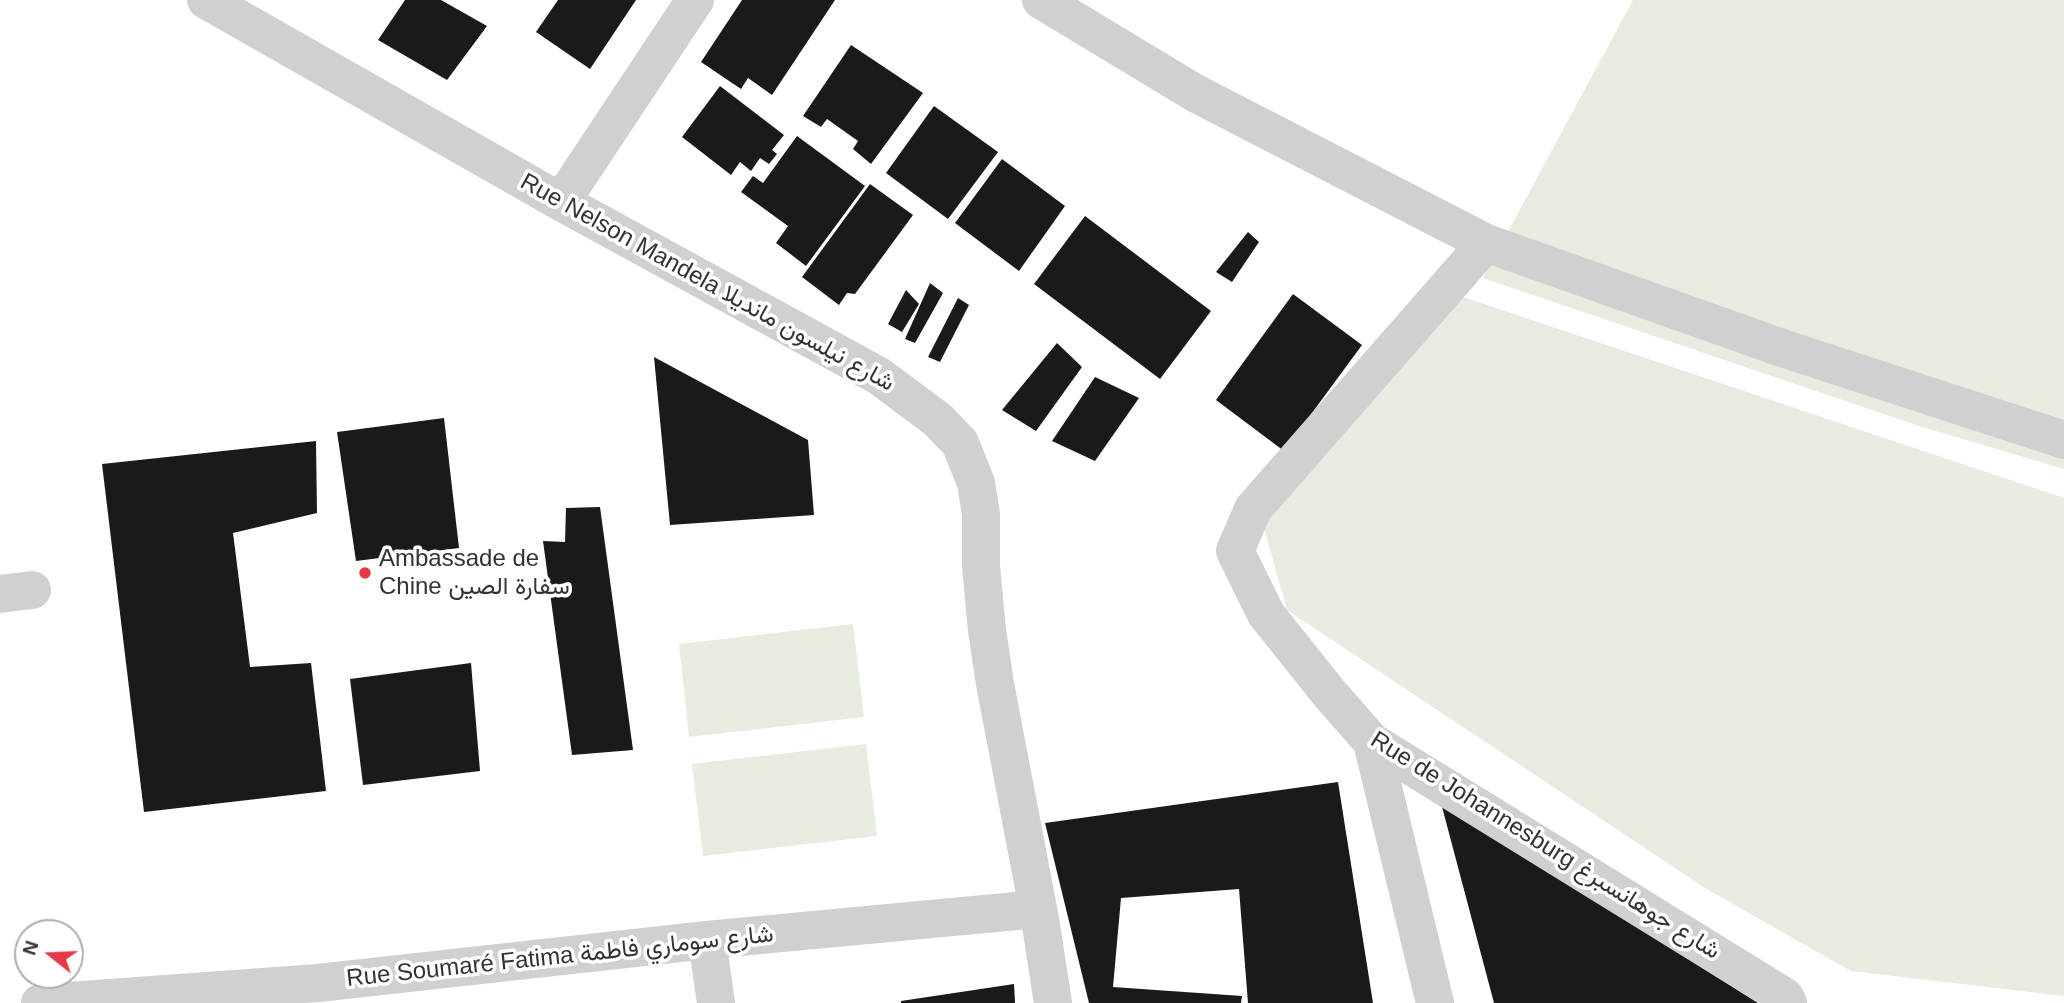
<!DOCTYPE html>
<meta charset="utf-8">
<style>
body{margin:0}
#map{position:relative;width:2064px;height:1003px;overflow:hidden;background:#fff;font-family:Helvetica,sans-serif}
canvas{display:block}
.north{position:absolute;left:14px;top:919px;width:70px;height:70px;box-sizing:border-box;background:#fff;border:2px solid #adadad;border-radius:50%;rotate:288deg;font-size:19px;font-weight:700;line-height:28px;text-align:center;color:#333}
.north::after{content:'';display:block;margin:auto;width:24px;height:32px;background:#e63946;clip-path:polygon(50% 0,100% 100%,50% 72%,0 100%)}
</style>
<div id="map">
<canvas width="2064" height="1003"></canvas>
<div class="north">N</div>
</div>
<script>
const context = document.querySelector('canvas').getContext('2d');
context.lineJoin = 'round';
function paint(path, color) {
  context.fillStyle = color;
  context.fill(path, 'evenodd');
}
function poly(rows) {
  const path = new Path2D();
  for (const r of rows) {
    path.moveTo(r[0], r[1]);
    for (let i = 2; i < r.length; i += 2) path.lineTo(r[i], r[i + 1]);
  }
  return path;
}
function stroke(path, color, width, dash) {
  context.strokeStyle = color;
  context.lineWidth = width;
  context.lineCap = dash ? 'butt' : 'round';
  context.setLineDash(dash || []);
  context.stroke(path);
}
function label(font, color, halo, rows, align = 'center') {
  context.font = font + ' Helvetica,Vazirmatn,sans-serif';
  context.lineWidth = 7;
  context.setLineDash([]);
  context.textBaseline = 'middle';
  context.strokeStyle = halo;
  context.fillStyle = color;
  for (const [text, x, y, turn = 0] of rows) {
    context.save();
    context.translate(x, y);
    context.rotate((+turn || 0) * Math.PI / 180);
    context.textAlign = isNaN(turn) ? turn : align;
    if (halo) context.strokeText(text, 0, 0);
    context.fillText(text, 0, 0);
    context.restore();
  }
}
paint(poly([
 [1633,0,2064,0,2064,469,1922,427,1483,278],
 [1460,296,2064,498,2064,996,1851,971,1705,888,1287,610,1262,521],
 [853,624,864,717,689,737,679,644],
 [866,744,877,836,703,856,692,764]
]), '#e6ecdf');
paint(poly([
 [405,0,441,0,487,26,447,80,378,40],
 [558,0,636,0,590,69,536,32],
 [742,0,835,0,772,95,748,78,741,89,701,62],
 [851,45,923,93,871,164,853,149,858,141,827,119,821,127,803,116],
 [720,86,784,135,772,150,777,154,769,164,760,158,751,171,740,162,731,175,682,137],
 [934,106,998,152,948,219,886,173],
 [797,136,865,186,806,266,776,243,788,226,741,192,753,176,763,183],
 [1002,159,1065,206,1019,271,955,223],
 [870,184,913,215,855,294,847,293,839,305,802,277],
 [1085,216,1211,311,1160,379,1034,284],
 [1248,232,1259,242,1232,282,1216,272],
 [930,283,943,293,915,343,905,339],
 [906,290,919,304,902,332,888,324],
 [1293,294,1362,345,1284,451,1216,400],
 [958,298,969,305,940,362,928,357],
 [1057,343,1082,367,1036,431,1002,410],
 [654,357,808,440,814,515,670,525],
 [1095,377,1139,398,1095,461,1052,441],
 [444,418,459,548,356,561,337,432],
 [316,441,317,513,233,533,250,667,311,663,326,791,144,812,102,464],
 [600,507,633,750,572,755,543,541,565,542,566,508],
 [471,663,480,771,363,785,350,679],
 [1338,782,1373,1003,1248,1003,1239,889,1121,898,1113,987,1242,996,1241,1003,1089,1003,1045,823],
 [1441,803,1758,1003,1494,1003],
 [1014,984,1015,1003,901,1003,901,1001]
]), '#1a1a1a');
stroke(poly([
 [206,0,561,202,879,376,938,420,960,443,976,483,981,514,981,566,987,630,995,684,1040,919,1053,1003],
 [1041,0,1195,93,1486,243,1782,348,2064,440],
 [561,202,695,0],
 [1486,243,1253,509,1235,551,1266,614,1329,693,1372,742,1785,997,1788,1003],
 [0,594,32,590],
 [1372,742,1435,1003],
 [707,940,716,1003],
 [40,1003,318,983,707,940,1038,909]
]), '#d0d0d0', 38);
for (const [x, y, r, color] of [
 [365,573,7,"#e63946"]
]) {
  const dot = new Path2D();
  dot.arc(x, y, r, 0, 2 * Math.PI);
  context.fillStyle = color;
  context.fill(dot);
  stroke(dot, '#fff', 2.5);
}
label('24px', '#333', '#fff', [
 ["Rue Nelson Mandela شارع نيلسون مانديلا",707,283,29],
 ["Rue de Johannesburg شارع جوهانسبرغ",1545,846,32],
 ["Rue Soumaré Fatima شارع سوماري فاطمة",560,957,-6]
]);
label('24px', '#333', '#fff', [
 ["Ambassade de",379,559],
 ["Chine سفارة الصين",379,587]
], 'left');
</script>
